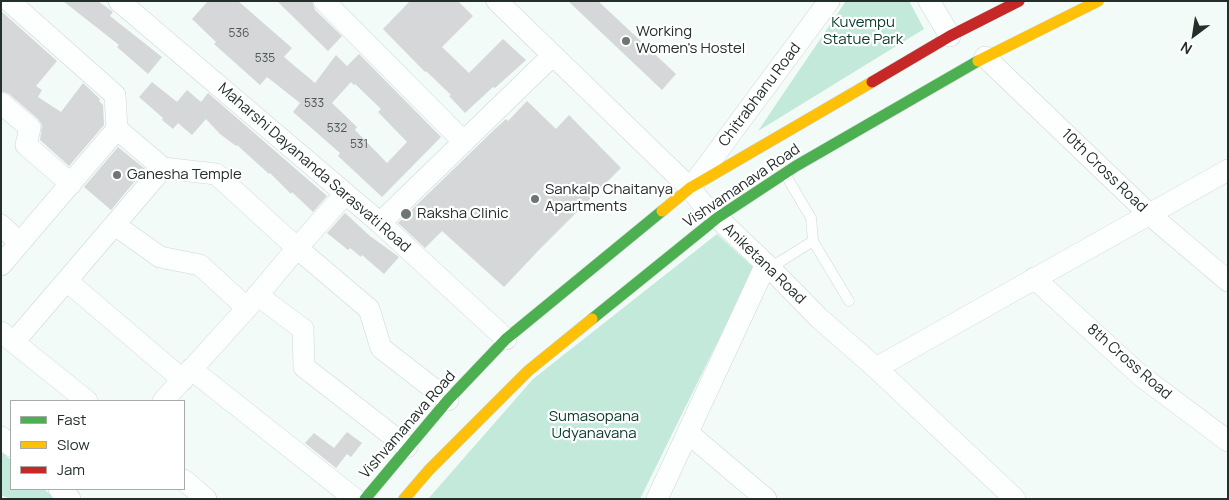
<!DOCTYPE html>
<style>
body{margin:0}
#map{position:relative;width:1229px;height:500px;overflow:hidden;background:#f2fbf7;font-family:Manrope,sans-serif}
canvas{display:block}
.frame{position:absolute;inset:0;border:2px solid #242f2a;pointer-events:none}
.legend{position:absolute;left:10px;top:400px;width:175px;height:90px;box-sizing:border-box;background:#fff;border:1px solid #a7acaa;margin:0;padding:6px 9px;list-style:none;font-size:15px;color:#242f2a}
.legend li{display:flex;align-items:center;gap:10px;height:25px}
.legend b{width:25px;border:1px solid #a7acaa}
.north{position:absolute;left:1169px;top:10px;width:50px;height:50px;-webkit-text-stroke:4px #fff;paint-order:stroke;rotate:211deg;font-size:14px;font-weight:700;line-height:20px;text-align:center;color:#242f2a}
.north::after{content:'';display:block;margin:auto;width:18px;height:22px;background:#242f2a;clip-path:polygon(50% 0,100% 100%,50% 72%,0 100%)}
</style>
<div id="map">
<canvas width="1229" height="500"></canvas>
<div class="frame"></div>
<ul class="legend">
<li><b style="height:6px;background:#4caf50"></b>Fast</li>
<li><b style="height:6px;background:#ffc107"></b>Slow</li>
<li><b style="height:6px;background:#c62828"></b>Jam</li>
</ul>
<div class="north">N</div>
</div>
<script>
const context = document.querySelector('canvas').getContext('2d');
context.lineJoin = 'round';
function paint(path, color) {
  context.fillStyle = color;
  context.fill(path, 'evenodd');
}
function poly(rows) {
  const path = new Path2D();
  for (const r of rows) {
    path.moveTo(r[0], r[1]);
    for (let i = 2; i < r.length; i += 2) path.lineTo(r[i], r[i + 1]);
  }
  return path;
}
function stroke(path, color, width, dash) {
  context.strokeStyle = color;
  context.lineWidth = width;
  context.lineCap = dash ? 'butt' : 'round';
  context.setLineDash(dash || []);
  context.stroke(path);
}
function label(font, color, halo, rows, align = 'center') {
  context.font = font + ' Manrope,sans-serif';
  context.lineWidth = 4.5;
  context.setLineDash([]);
  context.textBaseline = 'middle';
  context.strokeStyle = halo;
  context.fillStyle = color;
  for (const [text, x, y, turn = 0] of rows) {
    context.save();
    context.translate(x, y);
    context.rotate((+turn || 0) * Math.PI / 180);
    context.textAlign = isNaN(turn) ? turn : align;
    if (halo) context.strokeText(text, 0, 0);
    context.fillText(text, 0, 0);
    context.restore();
  }
}
paint(poly([
 [846,1,909,1,924,29,758,131],
 [717,234,754,268,640,499,428,499,533,379],
 [1,451,11,460,11,489,44,489,55,499,10,499,1,495]
]), '#c3e9da');
paint(poly([
 [63,1,98,1,113,12,110,16,162,57,148,74,117,47,119,45],
 [208,1,238,1,292,48,284,57,315,83,336,55,347,66,359,54,441,137,382,197,338,156,340,153,293,112,300,103,267,77,260,85,214,44,216,42,192,19],
 [351,82,354,85,355,84,381,109,378,112,407,142,387,163,355,130,357,127,332,103],
 [277,1,312,1,315,10,342,36,328,51],
 [410,1,458,1,473,16,442,47,469,73,503,39,526,60,495,88,493,87,465,113,449,96,451,95,426,71,425,72,383,29],
 [568,1,598,1,676,74,662,90],
 [1,11,57,61,36,86,42,90,38,97,61,112,83,83,100,99,99,101,103,105,104,125,69,166,40,140,42,125,38,119,9,94,1,91],
 [152,82,177,102,187,90,201,102,208,93,327,196,313,212,292,192,291,194,270,173,269,174,237,145,236,146,220,134,206,119,192,135,178,123,173,129,162,120,163,118,139,97],
 [527,101,556,129,569,115,621,168,538,251,504,287,442,231,425,248,398,223,496,128,506,119,508,121],
 [118,147,145,169,111,210,84,187],
 [345,213,370,236,399,257,384,274,362,255,361,257,350,248,348,250,327,233],
 [347,432,362,443,351,457,347,454,336,468,305,443,314,433,334,448]
]), '#d6d7d8');
const lane = poly([
 [785,174,811,218,813,241,849,301],
 [770,268,813,241]
]);
const street = poly([
 [119,1,380,223,506,339],
 [324,1,464,142],
 [497,1,690,188,701,202,770,268,819,318,876,368,1015,499],
 [929,1,950,36],
 [985,57,1149,214,1228,281],
 [1,103,30,128,26,145,71,184],
 [117,129,163,168,216,174,297,248,369,309,381,348,448,400],
 [695,182,829,1],
 [380,223,552,56],
 [1,225,20,243],
 [115,225,160,257,200,265,247,308],
 [1,265,117,129,115,95,9,1],
 [1034,278,1141,376,1228,441],
 [67,281,183,380],
 [257,295,303,329,304,367,407,447],
 [1,332,87,401],
 [14,342,163,168],
 [876,368,1228,170],
 [191,369,355,499],
 [163,401,247,308,297,248,345,194],
 [688,433,766,499],
 [1,437,11,446],
 [184,480,206,499],
 [59,489,70,499],
 [657,499,766,264]
]);
const fast = poly([
 [592,319,717,218,796,166,978,61],
 [365,499,448,400,506,339,662,211]
]);
const slow = poly([
 [978,61,1098,1],
 [662,211,690,188,872,82],
 [404,499,429,470,528,371,592,319]
]);
const jam = poly([
 [872,82,950,36,1019,1]
]);
stroke(lane, '#ced8d4', 11);
stroke(street, '#ced8d4', 22);
stroke(fast, '#ced8d4', 12);
stroke(slow, '#ced8d4', 12);
stroke(jam, '#ced8d4', 12);
stroke(lane, '#fdfefe', 10);
stroke(street, '#fdfefe', 21);
stroke(fast, '#4caf50', 11);
stroke(slow, '#ffc107', 11);
stroke(jam, '#c62828', 11);
for (const [x, y, r, color] of [
 [626,41,5,"#6c7672"],
 [117,175,5,"#6c7672"],
 [535,199,5,"#6c7672"],
 [406,214,6,"#6c7672"]
]) {
  const dot = new Path2D();
  dot.arc(x, y, r, 0, 2 * Math.PI);
  context.fillStyle = color;
  context.fill(dot);
  stroke(dot, '#fff', 2);
}
label('12px', '#505956', null, [
 ["536",239,34],
 ["535",265,59],
 ["533",314,104],
 ["532",337,129],
 ["531",359,145]
]);
label('15px', '#08392b', '#fff', [
 ["Kuvempu",863,23],
 ["Statue Park",863,40],
 ["Sumasopana",594,417],
 ["Udyanavana",594,434]
]);
label('15px', '#242f2a', '#fff', [
 ["Working",636,32],
 ["Women's Hostel",636,49],
 ["Ganesha Temple",127,175],
 ["Sankalp Chaitanya",545,190],
 ["Apartments",545,207],
 ["Raksha Clinic",417,214]
], 'left');
label('15px', '#242f2a', '#fff', [
 ["Chitrabhanu Road",760,95,-53],
 ["Maharshi Dayananda Sarasvati Road",314,168,41],
 ["10th Cross Road",1104,171,44],
 ["Vishvamanava Road",742,186,-34],
 ["Aniketana Road",764,264,44],
 ["8th Cross Road",1129,362,41],
 ["Vishvamanava Road",408,425,-49]
]);
</script>
